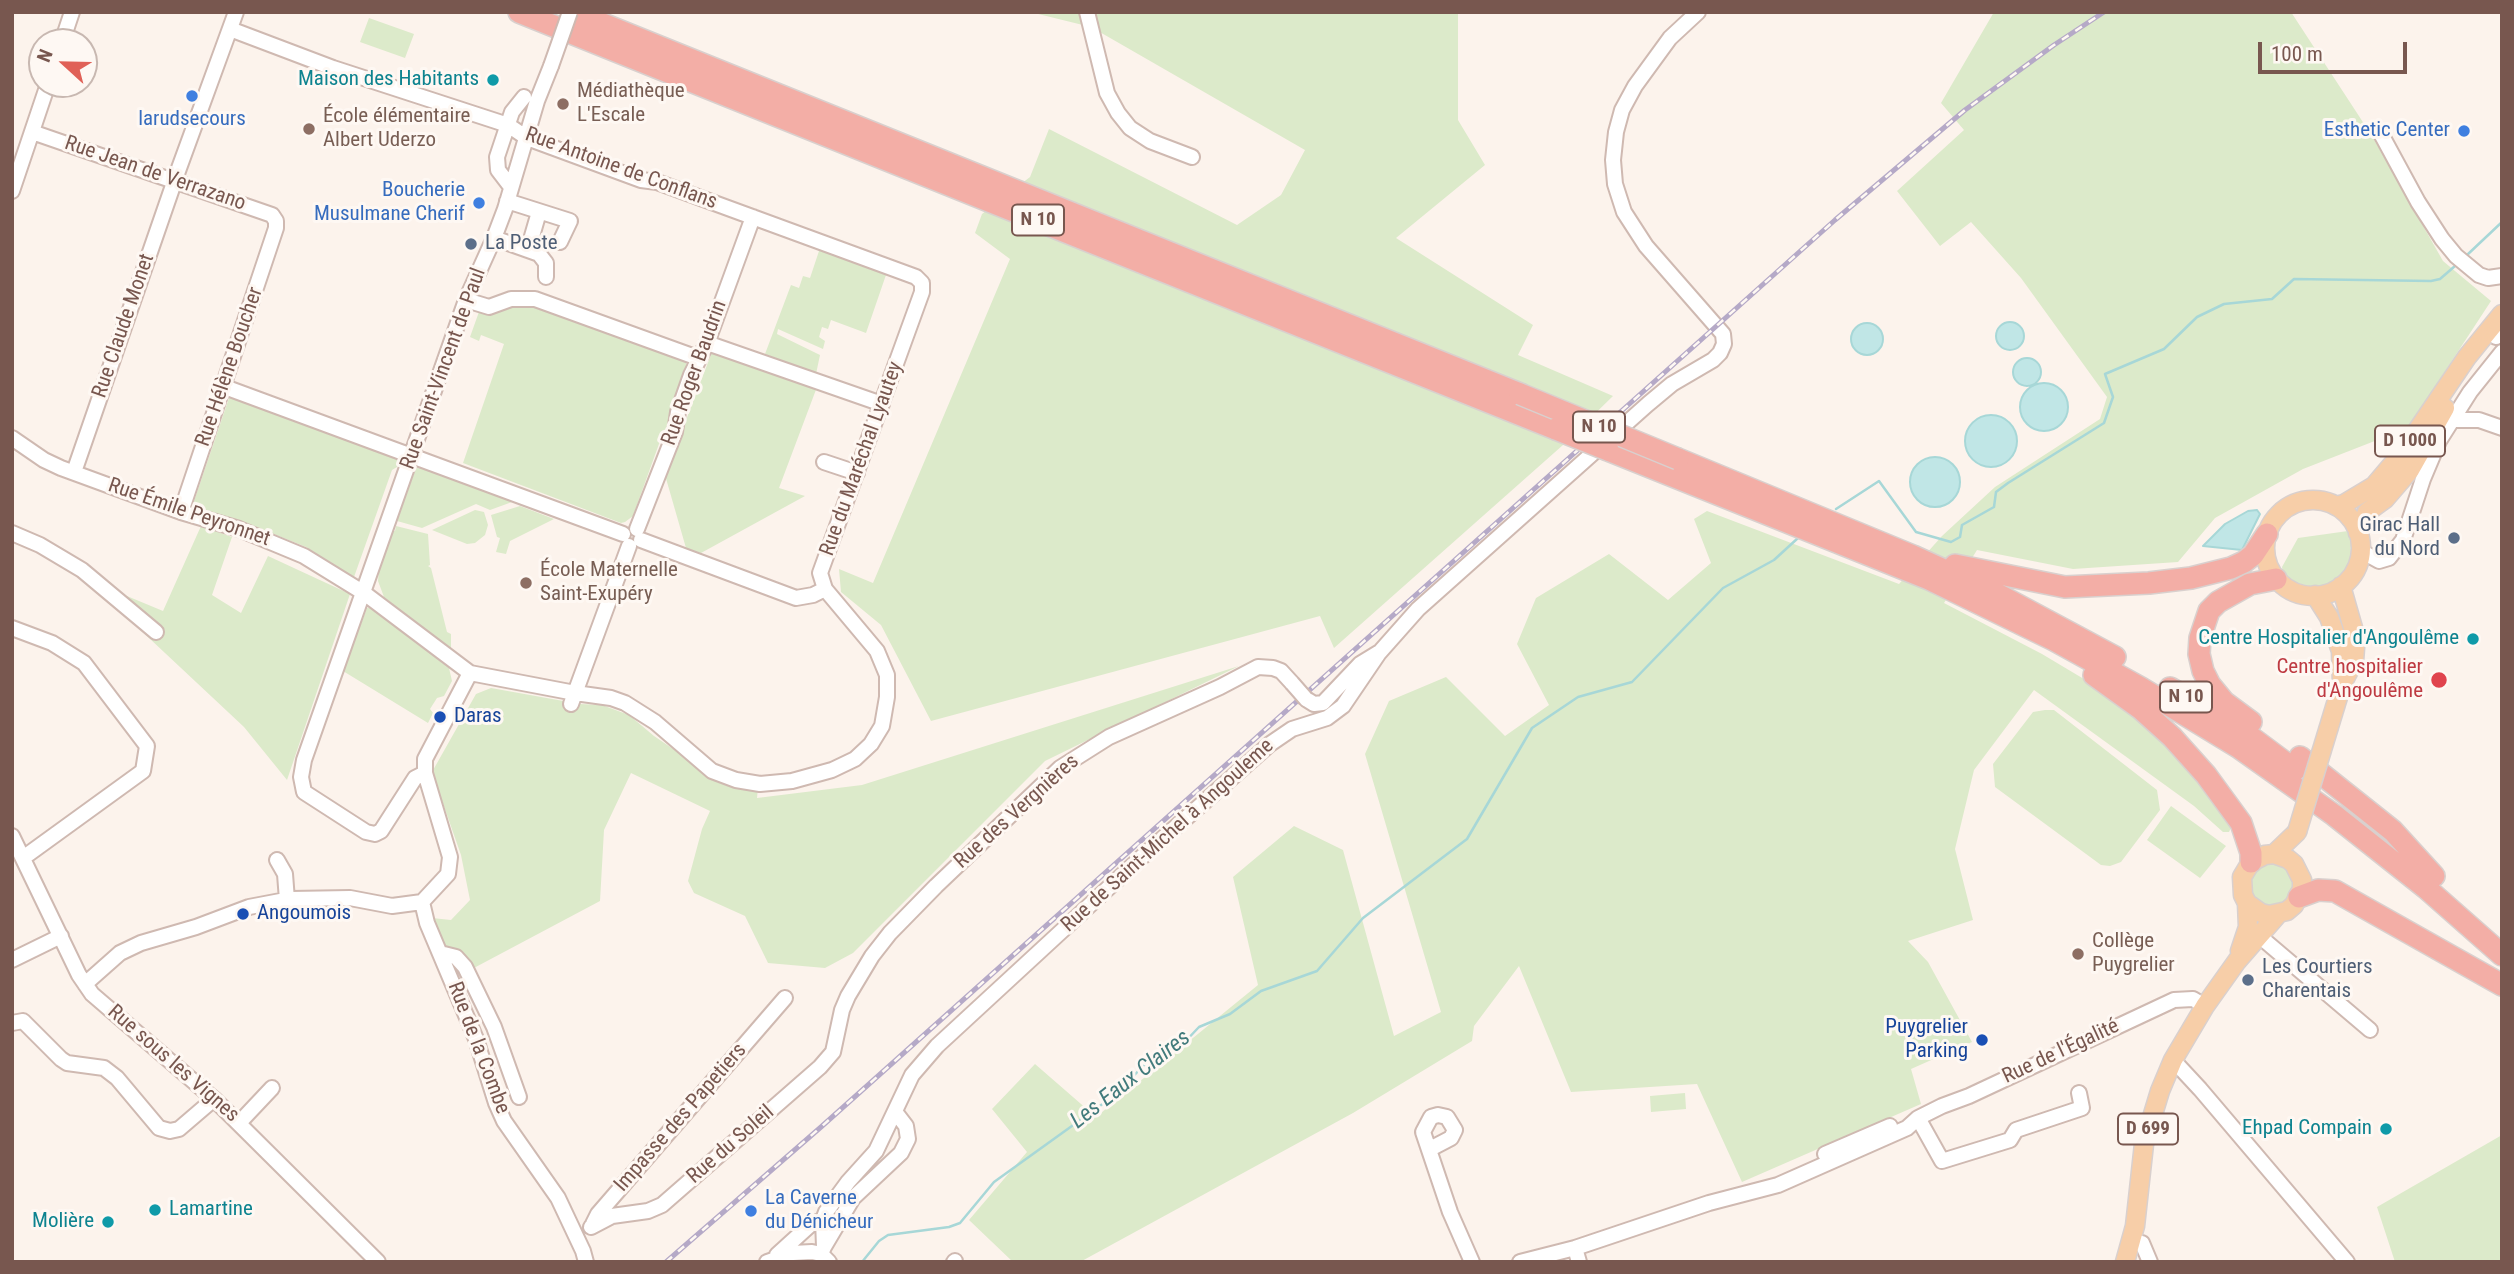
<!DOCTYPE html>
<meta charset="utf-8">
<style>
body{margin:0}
#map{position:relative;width:2514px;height:1274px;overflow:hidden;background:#fcf3ec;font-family:"Roboto Condensed",sans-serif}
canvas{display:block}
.frame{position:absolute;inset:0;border:14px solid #78574f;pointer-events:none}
.north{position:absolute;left:28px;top:28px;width:70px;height:70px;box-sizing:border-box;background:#fef8f3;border:2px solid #c8b8b1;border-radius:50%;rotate:292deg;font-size:19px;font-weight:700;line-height:28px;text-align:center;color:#78574f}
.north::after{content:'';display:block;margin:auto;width:24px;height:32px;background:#e06157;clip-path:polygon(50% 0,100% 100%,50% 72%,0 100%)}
.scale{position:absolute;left:2258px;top:42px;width:149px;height:32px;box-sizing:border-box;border:4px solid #78574f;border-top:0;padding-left:9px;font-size:21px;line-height:24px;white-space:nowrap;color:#78574f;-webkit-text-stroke:5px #fef8f3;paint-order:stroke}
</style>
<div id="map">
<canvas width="2514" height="1274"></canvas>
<div class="frame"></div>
<div class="north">N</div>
<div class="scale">100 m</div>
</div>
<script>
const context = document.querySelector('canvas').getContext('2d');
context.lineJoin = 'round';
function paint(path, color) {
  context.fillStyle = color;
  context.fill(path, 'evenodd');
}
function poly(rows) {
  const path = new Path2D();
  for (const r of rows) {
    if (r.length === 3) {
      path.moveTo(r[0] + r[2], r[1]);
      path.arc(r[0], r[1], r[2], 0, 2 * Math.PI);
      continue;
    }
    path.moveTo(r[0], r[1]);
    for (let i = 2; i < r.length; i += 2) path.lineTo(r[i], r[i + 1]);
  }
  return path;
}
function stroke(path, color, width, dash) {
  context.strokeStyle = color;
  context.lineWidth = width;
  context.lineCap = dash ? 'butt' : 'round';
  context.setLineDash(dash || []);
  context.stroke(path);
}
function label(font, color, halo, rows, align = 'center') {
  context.font = font + ' "Roboto Condensed",sans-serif';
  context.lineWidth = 6;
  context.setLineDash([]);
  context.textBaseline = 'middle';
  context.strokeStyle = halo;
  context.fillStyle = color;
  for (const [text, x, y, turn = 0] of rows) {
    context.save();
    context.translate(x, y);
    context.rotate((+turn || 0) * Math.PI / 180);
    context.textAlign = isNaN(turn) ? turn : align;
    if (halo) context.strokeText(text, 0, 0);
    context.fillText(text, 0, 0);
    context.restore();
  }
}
paint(poly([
 [1030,12,1458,12,1458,120,1485,165,1396,238,1533,325,1518,355,1613,396,1563,445,1334,648,1320,616,931,721,881,625,841,592,839,569,873,583,1010,259,975,233,982,214,1030,177,1049,129,1237,225,1281,195,1305,150,1091,27],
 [1994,12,2291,12,2372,136,2443,261,2491,301,2408,428,2303,469,2215,518,2178,562,2073,569,1977,550,1944,603,2042,654,2109,694,2166,740,2233,823,2229,832,2223,832,2194,806,2034,690,1974,770,1955,849,1973,920,1908,941,1928,962,1972,1042,1911,1069,1921,1104,1742,1182,1697,1084,1571,1092,1519,966,1474,1026,1472,1041,1353,1113,1080,1262,1013,1262,969,1220,1027,1152,992,1109,1035,1064,1096,1117,1258,985,1233,877,1294,826,1343,850,1394,1036,1441,1012,1365,754,1389,701,1446,677,1505,736,1549,705,1517,644,1536,598,1609,554,1668,600,1711,563,1694,519,1707,511,1899,584,1942,536,1995,487,2100,419,2107,397,2021,278,1971,222,1940,246,1897,191,1964,130,1941,103],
 [369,18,414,34,405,58,360,42],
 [820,248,887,272,866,333,831,320,828,329,822,327,819,337,825,341,823,349,778,329,777,334,820,355,816,374,765,354,791,285,799,288,803,276,810,278],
 [523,302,683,358,686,361,687,370,670,428,664,430,633,516,625,522,621,523,463,463,504,344,481,335,479,341,470,337,480,309,498,312],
 [712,352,817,387,779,488,805,496,701,553,686,548,665,475],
 [230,395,398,459,399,461,397,467,392,470,354,577,306,547,254,526,192,507],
 [419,467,512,502,490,510,476,504,422,528,397,521,416,468],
 [520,506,554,519,510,541,506,554,496,552,500,538,497,537,491,515],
 [475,510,484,512,488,525,485,535,475,543,467,544,432,530],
 [201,526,232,537,212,595,241,613,268,556,350,594,287,780,244,727,86,579,163,611],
 [396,526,428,534,430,565,428,566,431,568,447,632,451,634,451,650,384,597,378,581,379,569,393,531,395,531],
 [2348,531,2351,543,2350,562,2336,580,2323,586,2310,586,2296,583,2283,574,2282,567,2298,538],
 [367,608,371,608,449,668,452,681,444,696,437,698,430,709,433,713,428,723,343,671],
 [1239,666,1045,761,853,953,825,968,768,963,745,916,694,893,688,881,702,829,710,811,631,773,604,830,600,901,472,969,459,954,443,945,432,918,451,920,470,900,461,855,432,772,476,694,491,688,580,704,602,705,629,715,654,736,704,770,758,788,757,798,862,785],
 [2045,710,2054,710,2157,790,2160,810,2121,862,2110,866,2101,865,1995,787,1993,764,2033,712],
 [2171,806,2226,846,2200,878,2147,840],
 [2272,885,21],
 [1685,1093,1686,1109,1651,1112,1650,1096],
 [2502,1135,2502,1262,2395,1262,2377,1207]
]), '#dceaca');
const water = poly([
 [2010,336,14],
 [1867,339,16],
 [2027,372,14],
 [2044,407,24],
 [1991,441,26],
 [1935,482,25],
 [2257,510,2260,514,2242,550,2203,546,2225,524,2248,511,2257,510]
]);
paint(water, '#c0e6e6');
stroke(water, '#a7d7d7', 2);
stroke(poly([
 [2467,255,2502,222],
 [1836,509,1879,481,1916,532,1951,542,1960,537,1962,525,1994,507,1996,492,2008,483,2104,423,2113,397,2105,374,2164,349,2197,317,2224,304,2272,299,2294,279,2431,281,2440,279,2455,266],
 [862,1262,879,1241,888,1235,949,1227,960,1223,994,1182,1115,1095,1148,1061,1180,1047,1199,1027,1230,1014,1261,991,1317,971,1363,918,1467,839,1532,728,1578,697,1632,682,1723,588,1774,560,1798,538]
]), '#a7d7d7', 2.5);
const minor = poly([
 [1087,12,1107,93,1118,113,1130,128,1150,141,1192,157],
 [62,42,72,12],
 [32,132,272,215,276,221,276,228,181,512],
 [2380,132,2418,202,2442,239,2456,256,2479,275,2488,278,2502,276],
 [511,187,498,170,497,157,512,112,524,97],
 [12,191,48,84],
 [507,201,570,221,560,242],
 [494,238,539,254,546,263,546,277],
 [528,250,539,212],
 [466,300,489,307,511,299,535,299,698,358],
 [2496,337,2502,332],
 [707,343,882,404],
 [222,386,623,534],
 [2451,420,2479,420,2502,428],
 [12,438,44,460,61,468,181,512,239,529,304,556,364,593,470,673,575,693,611,698,625,703,655,722,712,771,736,780,760,784,792,781,832,770,855,759,871,744,882,726,887,697,887,675,877,651,825,589,820,573,922,292,922,283,916,277,657,182,641,180,527,138,508,125,333,68,230,29],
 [824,462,857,473],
 [74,472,178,171,236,12],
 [637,529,675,432,678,412,691,375,707,343,753,217],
 [12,533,40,545,82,570,156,632],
 [641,540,796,598,813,595,825,589],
 [2361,551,2379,561,2389,558,2403,540,2423,479,2439,441,2470,392,2502,352],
 [12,628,52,643,84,663,147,746,143,771,23,858],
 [1306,699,1314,704,1323,703,1360,664,1378,653],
 [571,704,629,546],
 [425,773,415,778,381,831,375,834,366,832,304,792,301,777,304,760,466,300,494,238,505,209,537,101,551,66],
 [12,836,79,975,92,994,214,1099,378,1262],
 [277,860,285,874,287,900],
 [422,902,427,923,476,1039,496,1103,504,1121,558,1198,583,1251,586,1262],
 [422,902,448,874,450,857,425,773,425,759,470,673],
 [2251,929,2370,1030],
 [440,953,456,957,465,967,494,1027,519,1097],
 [12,960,61,936],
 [85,984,120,953,141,943,196,927,249,907,291,899,350,898,392,906,422,902],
 [12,1023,23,1021,61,1059,67,1063,104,1068,117,1078,159,1128,170,1131,179,1129,214,1099],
 [2173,1060,2200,1089,2347,1262],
 [1918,1118,1942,1161,2010,1140,2016,1130,2082,1108,2079,1093],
 [239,1123,272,1088],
 [1430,1149,1451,1138,1455,1130,1447,1117,1438,1115,1431,1117,1423,1132,1450,1212,1472,1262],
 [1825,1154,1890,1126],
 [593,1224,598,1214,785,998],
 [591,1227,612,1216,648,1211,662,1205,820,1067,833,1052,842,1010,848,996,872,956,890,933,936,886,1060,768,1109,737,1220,687,1258,667,1273,668,1281,671,1292,683],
 [2132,1241,2142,1243,2150,1262],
 [824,1247,853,1198,901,1153,908,1139,906,1126,896,1113],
 [1575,1248,1579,1262],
 [821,1254,824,1247,823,1220,826,1212,848,1182,876,1151,912,1075,937,1046,1143,856,1270,744,1292,729,1327,718,1343,706,1379,653,1418,609,1648,404,1672,384,1713,360,1720,353,1724,344,1723,334,1646,246,1624,212,1615,184,1613,160,1616,132,1622,110,1635,86,1670,38,1698,12],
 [777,1255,810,1225,823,1220],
 [767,1262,793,1253,812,1252,821,1254,829,1262],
 [954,1262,955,1261],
 [1520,1262,1575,1248,1709,1203,1778,1185,1907,1128,1918,1118,1942,1106,1969,1096,2174,1000,2193,999,2205,1006]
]);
const major = poly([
 [2313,548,48],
 [2336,506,2344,504,2374,486,2402,453,2467,357,2502,314],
 [2358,533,2367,512,2385,499,2410,470,2445,408],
 [2341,586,2353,628,2355,648,2354,661,2342,684],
 [2315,595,2329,617,2341,651,2342,684],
 [2274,854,2288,859,2294,864,2302,880,2302,889,2294,905,2287,911,2269,915,2261,913,2247,903,2243,895,2242,877,2251,862,2265,855,2274,854,2297,832],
 [2240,951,2248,927,2247,903],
 [2125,1262,2135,1226,2144,1144,2160,1091,2173,1060,2205,1006,2237,961,2278,914]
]);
const highway = poly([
 [519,12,1556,429],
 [573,12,1520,394],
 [1608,450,1929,579,2054,640,2141,688,2238,747,2334,815,2426,888,2502,955],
 [1678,459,1913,556,2001,596,2115,657],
 [1955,565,2065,587,2149,583,2191,578,2231,568,2244,562,2253,555,2267,534],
 [2094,675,2141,709,2172,737,2206,775,2241,823,2251,853,2251,862],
 [2170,688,2236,726,2295,770],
 [2251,722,2224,702,2210,685,2203,671,2199,654,2200,638,2209,611,2218,602,2250,584,2276,579],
 [2300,757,2393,831,2434,876],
 [2299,897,2318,890,2335,891,2502,985]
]);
stroke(minor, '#cfb9b1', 18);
stroke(major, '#d9d0ce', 21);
stroke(highway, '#d9d0ce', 24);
stroke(minor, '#fff', 14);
stroke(major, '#f7cea8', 18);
stroke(highway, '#f3aea6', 21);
const rail = poly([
 [666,1262,821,1127,1835,220,1965,110,2054,45,2104,12]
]);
stroke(rail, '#b5a9c7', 5);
stroke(rail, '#fef8f3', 2.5, [8]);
const minorBridge = poly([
 [551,66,570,12],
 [1292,683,1306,699]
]);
const majorBridge = poly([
 [2297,832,2342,684]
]);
const highwayBridge = poly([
 [1520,394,1678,459],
 [1556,429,1608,450]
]);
stroke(minorBridge, '#cfb9b1', 18, []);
stroke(majorBridge, '#d9d0ce', 21, []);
stroke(highwayBridge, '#d9d0ce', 24, []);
stroke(minorBridge, '#fff', 14);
stroke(majorBridge, '#f7cea8', 18);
stroke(highwayBridge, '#f3aea6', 21);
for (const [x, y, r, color] of [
 [493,80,7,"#0f9aa8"],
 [192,96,7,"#3f7fe0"],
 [563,104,7,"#8d6e63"],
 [309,129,7,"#8d6e63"],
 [2464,131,7,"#3f7fe0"],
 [479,203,7,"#3f7fe0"],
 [471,244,7,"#5c6f8a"],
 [2454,538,7,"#5c6f8a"],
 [526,583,7,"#8d6e63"],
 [2473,639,7,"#0f9aa8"],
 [2439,680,9,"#e0444e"],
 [440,717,7,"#1a4fb4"],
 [243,914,7,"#1a4fb4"],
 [2078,954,7,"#8d6e63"],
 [2248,980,7,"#5c6f8a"],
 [1982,1040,7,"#1a4fb4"],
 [2386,1129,7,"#0f9aa8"],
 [155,1210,7,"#0f9aa8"],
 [751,1211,7,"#3f7fe0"],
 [108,1222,7,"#0f9aa8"]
]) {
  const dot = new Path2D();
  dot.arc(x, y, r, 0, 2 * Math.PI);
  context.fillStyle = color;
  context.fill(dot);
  stroke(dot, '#fef8f3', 2.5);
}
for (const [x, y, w] of [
 [1038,220,52],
 [1599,427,52],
 [2410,441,70],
 [2186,697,52],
 [2148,1129,60]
]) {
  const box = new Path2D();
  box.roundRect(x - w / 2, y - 15.5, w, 31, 5);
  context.fillStyle = '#fef8f3';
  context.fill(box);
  stroke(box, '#78574f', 2);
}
label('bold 19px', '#78574f', null, [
 ["N 10",1038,220],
 ["N 10",1599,427],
 ["D 1000",2410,441],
 ["N 10",2186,697],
 ["D 699",2148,1129]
]);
label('21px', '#0d838f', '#fef8f3', [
 ["Maison des Habitants",479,80],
 ["Centre Hospitalier d'Angoulême",2459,639],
 ["Ehpad Compain",2372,1129],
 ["Lamartine",169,1210,"left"],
 ["Molière",94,1222]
], 'right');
label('21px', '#785e54', '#fef8f3', [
 ["Médiathèque",577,92],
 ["L'Escale",577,116],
 ["École élémentaire",323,117],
 ["Albert Uderzo",323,141],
 ["École Maternelle",540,571],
 ["Saint-Exupéry",540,595],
 ["Collège",2092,942],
 ["Puygrelier",2092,966]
], 'left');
label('21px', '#366cbe', '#fef8f3', [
 ["larudsecours",192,120,"center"],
 ["Esthetic Center",2450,131],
 ["Boucherie",465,191],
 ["Musulmane Cherif",465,215],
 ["La Caverne",765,1199,"left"],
 ["du Dénicheur",765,1223,"left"]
], 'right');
label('21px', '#78574f', '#fef8f3', [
 ["Rue Antoine de Conflans",621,169,20],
 ["Rue Jean de Verrazano",155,174,19],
 ["Rue Claude Monet",124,326,-71],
 ["Rue Hélène Boucher",230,367,-71],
 ["Rue Saint-Vincent de Paul",444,369,-70],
 ["Rue Roger Baudrin",695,373,-70],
 ["Rue du Maréchal Lyautey",862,459,-70],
 ["Rue Émile Peyronnet",189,513,19],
 ["Rue des Vergnières",1017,812,-42],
 ["Rue de Saint-Michel à Angouleme",1168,836,-42],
 ["Rue de la Combe",478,1048,69],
 ["Rue de l'Égalité",2061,1052,-25],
 ["Rue sous les Vignes",173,1064,41],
 ["Impasse des Papetiers",681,1118,-49],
 ["Rue du Soleil",731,1145,-41]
]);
label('21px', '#4e5e75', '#fef8f3', [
 ["La Poste",485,244],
 ["Girac Hall",2440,526,"right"],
 ["du Nord",2440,550,"right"],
 ["Les Courtiers",2262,968],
 ["Charentais",2262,992]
], 'left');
label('21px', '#be3a42', '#fef8f3', [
 ["Centre hospitalier",2423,668],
 ["d'Angoulême",2423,692]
], 'right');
label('21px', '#164399', '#fef8f3', [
 ["Daras",454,717],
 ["Angoumois",257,914],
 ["Puygrelier",1968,1028,"right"],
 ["Parking",1968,1052,"right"]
], 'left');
label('italic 23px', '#427b7c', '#fef8f3', [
 ["Les Eaux Claires",1131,1080,-38]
]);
</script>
